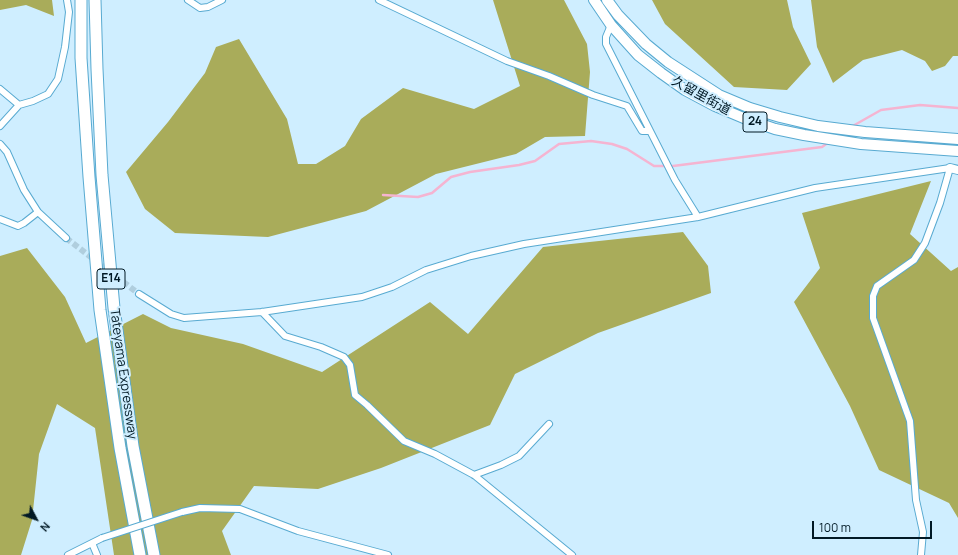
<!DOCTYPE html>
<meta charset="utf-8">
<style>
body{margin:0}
#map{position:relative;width:958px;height:555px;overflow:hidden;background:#cfeeff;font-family:Manrope,sans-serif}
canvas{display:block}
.north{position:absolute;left:16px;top:499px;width:40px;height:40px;-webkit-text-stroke:3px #cfeeff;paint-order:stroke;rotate:131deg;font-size:11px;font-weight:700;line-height:16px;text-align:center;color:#011925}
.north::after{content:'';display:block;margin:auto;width:14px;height:18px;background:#011925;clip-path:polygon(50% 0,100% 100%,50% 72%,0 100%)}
.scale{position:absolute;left:812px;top:521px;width:120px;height:18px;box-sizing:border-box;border:2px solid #011925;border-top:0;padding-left:5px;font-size:12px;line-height:14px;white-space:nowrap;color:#011925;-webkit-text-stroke:3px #cfeeff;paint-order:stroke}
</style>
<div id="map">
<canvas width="958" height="555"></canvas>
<div class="north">N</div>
<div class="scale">100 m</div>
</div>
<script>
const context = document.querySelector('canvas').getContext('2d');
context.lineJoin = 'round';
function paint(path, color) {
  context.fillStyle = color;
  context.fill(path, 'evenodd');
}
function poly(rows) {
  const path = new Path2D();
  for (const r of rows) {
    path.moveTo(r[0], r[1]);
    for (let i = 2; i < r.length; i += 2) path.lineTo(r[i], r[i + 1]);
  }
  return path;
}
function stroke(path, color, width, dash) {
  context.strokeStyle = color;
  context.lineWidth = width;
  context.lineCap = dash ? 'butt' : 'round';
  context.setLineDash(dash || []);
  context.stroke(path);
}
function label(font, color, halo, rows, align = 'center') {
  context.font = font + ' Manrope,"Noto Sans JP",sans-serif';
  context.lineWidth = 4;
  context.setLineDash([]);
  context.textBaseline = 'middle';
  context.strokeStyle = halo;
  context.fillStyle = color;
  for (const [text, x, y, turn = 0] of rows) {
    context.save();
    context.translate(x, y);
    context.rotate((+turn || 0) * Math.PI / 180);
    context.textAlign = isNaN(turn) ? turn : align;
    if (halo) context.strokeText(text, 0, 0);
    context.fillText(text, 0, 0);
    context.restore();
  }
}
paint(poly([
 [0,0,52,0,54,16,26,5,0,10],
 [493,0,564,0,587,44,590,72,585,136,545,137,516,154,436,174,366,211,268,237,175,233,145,209,126,172,168,122,205,73,216,47,239,39,287,119,298,164,316,164,345,146,361,119,403,88,474,109,520,86],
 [652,0,787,0,793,27,811,64,787,90,734,87,665,24],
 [811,0,958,0,958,56,953,56,945,66,932,71,925,61,902,50,863,60,833,83,817,47],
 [931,181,910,234,951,271,958,267,958,518,949,503,879,470,850,406,794,302,820,268,802,213],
 [683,232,708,266,711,293,598,333,515,374,490,425,381,468,318,489,254,486,222,531,231,555,114,555,95,428,57,404,39,454,32,520,21,555,0,555,0,256,27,248,65,297,86,343,143,314,171,328,243,344,322,372,430,302,468,334,543,247]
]), '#a9ac5a');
stroke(poly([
 [851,127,881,110,920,105,958,108],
 [383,195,418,197,432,193,451,177,470,172,519,165,535,161,559,144,591,141,612,144,627,149,654,166,673,166,822,147,829,142]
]), '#f5b4d1', 2.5);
stroke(poly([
 [66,238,139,294]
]), '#b0cede', 6, [6, 3]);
const minor = poly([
 [188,0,200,8,208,7,222,0],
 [379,0,507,61,549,76,593,95,627,106,642,131,650,131],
 [611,25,606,37,606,44,675,180,698,217],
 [0,89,19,105],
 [0,126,19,105,33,101,48,94,58,79,65,47,69,12,67,0],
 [0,144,7,152,24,190,38,212,66,238],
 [0,219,18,226,24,223,38,212],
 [139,294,171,314,184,318,262,312,362,297,392,287,426,270,471,256,524,244,698,217,815,188,950,168,940,203,925,243,914,260,877,286,873,296,873,318,910,421,916,500,923,532,921,555],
 [262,312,285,336,321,347,344,357,350,365,355,395,367,405,404,441,435,454,474,475,572,555],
 [474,475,501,465,519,456,549,424],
 [182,512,200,508,240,509,298,531,388,555],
 [92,543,97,555],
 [68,555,102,538]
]);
const tertiary = poly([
 [950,168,958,170]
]);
const primary = poly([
 [594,0,611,25,638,55,661,73,685,90,715,106,746,119,775,129,804,135,861,144,958,151],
 [607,0,618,15,646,44,668,62,719,95,750,108,780,117,818,126,865,132,958,139]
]);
const motorway = poly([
 [81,0,81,58,89,177,100,310,120,448,140,555],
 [95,0,97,69,102,175,114,308,133,446,154,555]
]);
stroke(minor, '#58aad1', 8);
stroke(tertiary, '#58aad1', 10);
stroke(primary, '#58aad1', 12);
stroke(motorway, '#58aad1', 13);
stroke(minor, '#fff', 6);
stroke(tertiary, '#fff', 8);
stroke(primary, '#fff', 10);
stroke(motorway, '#fff', 11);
const minorBridge = poly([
 [102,538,182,512]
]);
stroke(minorBridge, '#58aad1', 8, []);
stroke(minorBridge, '#fff', 6);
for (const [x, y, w] of [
 [755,122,24],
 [111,279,28]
]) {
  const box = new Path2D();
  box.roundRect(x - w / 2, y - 10, w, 20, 3);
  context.fillStyle = '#cfeeff';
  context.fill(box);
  stroke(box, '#011925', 1);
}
label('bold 12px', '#011925', null, [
 ["24",755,122],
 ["E14",111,279]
]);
label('13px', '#011925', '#cfeeff', [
 ["久留里街道",701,96,29],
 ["Tateyama Expressway",123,374,82]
]);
</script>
